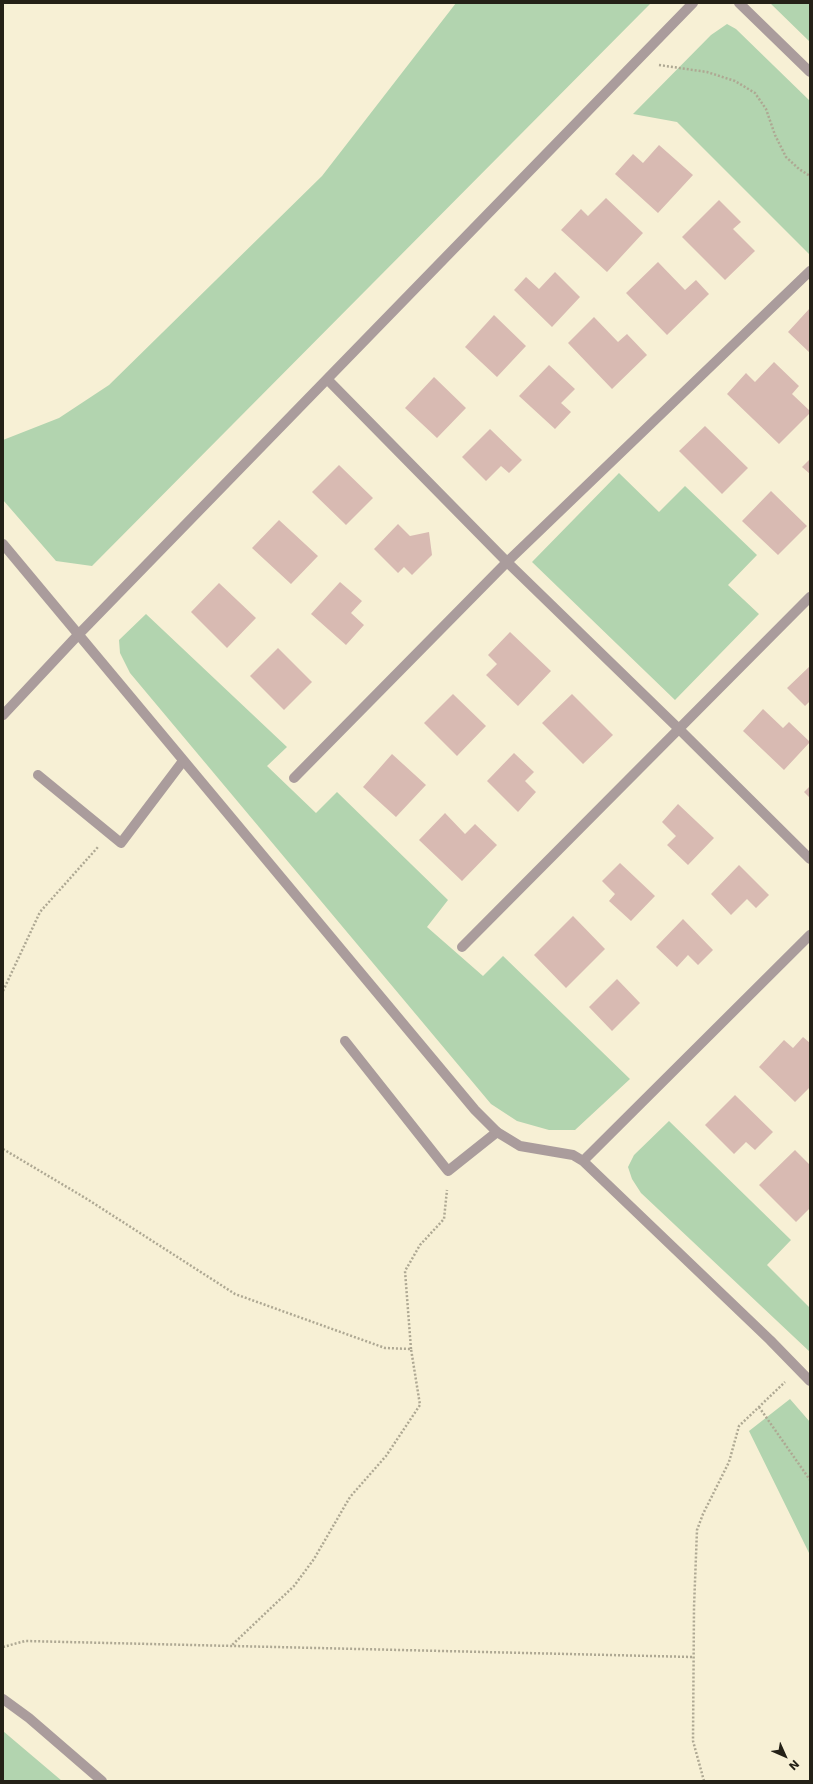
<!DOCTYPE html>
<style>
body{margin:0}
#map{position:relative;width:813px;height:1784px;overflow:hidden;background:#f7f0d5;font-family:"DejaVu Sans",sans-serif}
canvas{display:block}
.frame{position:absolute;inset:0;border:4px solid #242117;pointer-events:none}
.north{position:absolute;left:765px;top:1736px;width:40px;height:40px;-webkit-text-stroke:3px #f7f0d5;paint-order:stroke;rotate:135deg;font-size:11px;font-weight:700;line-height:16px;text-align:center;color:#242117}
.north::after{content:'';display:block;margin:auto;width:14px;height:18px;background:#242117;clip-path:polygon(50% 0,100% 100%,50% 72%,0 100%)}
</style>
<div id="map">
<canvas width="813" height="1784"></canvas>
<div class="frame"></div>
<div class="north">N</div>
</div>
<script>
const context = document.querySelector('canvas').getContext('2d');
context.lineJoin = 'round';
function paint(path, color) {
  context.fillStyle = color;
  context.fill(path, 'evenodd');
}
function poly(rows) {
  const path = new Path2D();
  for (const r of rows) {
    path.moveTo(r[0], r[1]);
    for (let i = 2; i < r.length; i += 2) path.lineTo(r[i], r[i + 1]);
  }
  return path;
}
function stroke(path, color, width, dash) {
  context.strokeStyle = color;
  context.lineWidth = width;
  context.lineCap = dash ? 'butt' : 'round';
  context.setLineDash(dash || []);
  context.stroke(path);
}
paint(poly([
 [456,3,651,3,92,566,56,561,3,500,3,440,59,418,109,385,322,176],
 [770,3,810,3,810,42],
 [727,24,736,29,810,101,810,255,677,122,633,114,711,35],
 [619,473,659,512,685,486,757,555,728,585,759,614,675,700,532,562],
 [146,614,287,747,267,766,316,813,337,792,448,900,427,927,483,976,503,956,630,1079,575,1130,549,1130,517,1121,491,1104,130,673,120,653,119,640],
 [669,1121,791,1240,767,1265,810,1308,810,1352,641,1193,632,1179,628,1167,634,1155],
 [790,1399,810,1422,810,1555,749,1431],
 [3,1731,62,1781,3,1781]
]), '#b2d4af');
paint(poly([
 [659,145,693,175,658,213,615,174,633,154,643,163],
 [606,198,643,233,607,272,561,230,581,209,588,216],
 [719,200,741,222,733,229,755,251,725,280,682,237],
 [658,262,685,290,696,280,709,294,667,335,626,293],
 [555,272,580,297,552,327,514,290,526,277,539,289],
 [810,308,810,353,788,332],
 [494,315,526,346,497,377,465,347],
 [594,317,618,342,627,334,647,355,612,389,568,343],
 [774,362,799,386,792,394,810,411,810,413,779,444,727,394,746,373,755,382],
 [549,365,575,389,561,403,571,412,555,429,519,396],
 [434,377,466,408,437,438,405,408],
 [705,426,748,468,722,494,679,451],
 [490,429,522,460,509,473,501,466,486,481,462,457],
 [810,459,810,474,802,467],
 [339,465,373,498,346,525,312,492],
 [771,491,807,526,778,555,742,521],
 [279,520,318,556,291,584,252,548],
 [398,524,410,536,429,532,432,555,412,575,404,567,398,573,374,549],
 [340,582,362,601,351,613,364,625,346,645,311,614],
 [219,583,256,618,227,648,191,612],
 [510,632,551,671,518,706,486,675,497,664,488,655],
 [278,648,312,682,284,710,250,676],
 [810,666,810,701,805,706,787,688],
 [453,694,486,726,457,756,424,723],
 [572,694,613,735,583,764,542,723],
 [763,709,783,728,789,722,810,742,784,770,743,731],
 [514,753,534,772,525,781,536,792,518,812,487,781],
 [392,754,426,785,396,817,363,787],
 [810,786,810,798,804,792],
 [678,804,714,838,688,865,667,845,676,836,662,822],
 [445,813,465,834,475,824,497,845,462,881,419,840],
 [620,863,655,896,631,921,609,901,615,894,602,881],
 [739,865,769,895,756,908,747,899,731,915,711,894],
 [573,916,605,949,566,988,534,955],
 [683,919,713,950,698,965,688,955,677,967,656,947],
 [617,979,640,1003,612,1031,589,1007],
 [803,1037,810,1043,810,1087,795,1102,759,1067,784,1040,793,1048],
 [735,1095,773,1132,755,1150,746,1142,734,1154,705,1125],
 [795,1150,810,1165,810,1208,796,1222,759,1185]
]), '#d8bab2');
stroke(poly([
 [659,65,707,72,735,81,755,93,766,109,775,135,786,157,799,169,810,176],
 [3,991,40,912,98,847],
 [3,1149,87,1199,235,1294,385,1348,411,1349,420,1405,386,1456,350,1497,314,1559,294,1586,231,1646],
 [411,1349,405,1271,420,1245,444,1219,447,1190],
 [759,1407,810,1480],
 [3,1647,25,1641,693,1657],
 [704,1781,693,1741,694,1607,697,1530,703,1514,729,1462,739,1426,785,1382]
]), '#aea893', 2.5, [2, 2]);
stroke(poly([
 [3,715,78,635],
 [38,775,121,843,183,761],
 [345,1041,448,1171,497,1132]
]), '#aa9c9c', 10);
stroke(poly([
 [739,3,810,72],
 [327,379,507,562,679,729,810,859],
 [3,544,475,1110,497,1132,520,1146,573,1155,583,1161,770,1340,810,1381],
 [78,635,693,3],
 [294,778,507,562,810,271],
 [462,947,810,597],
 [583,1161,810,935],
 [3,1699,29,1718,102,1781]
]), '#aa9c9c', 10);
</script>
